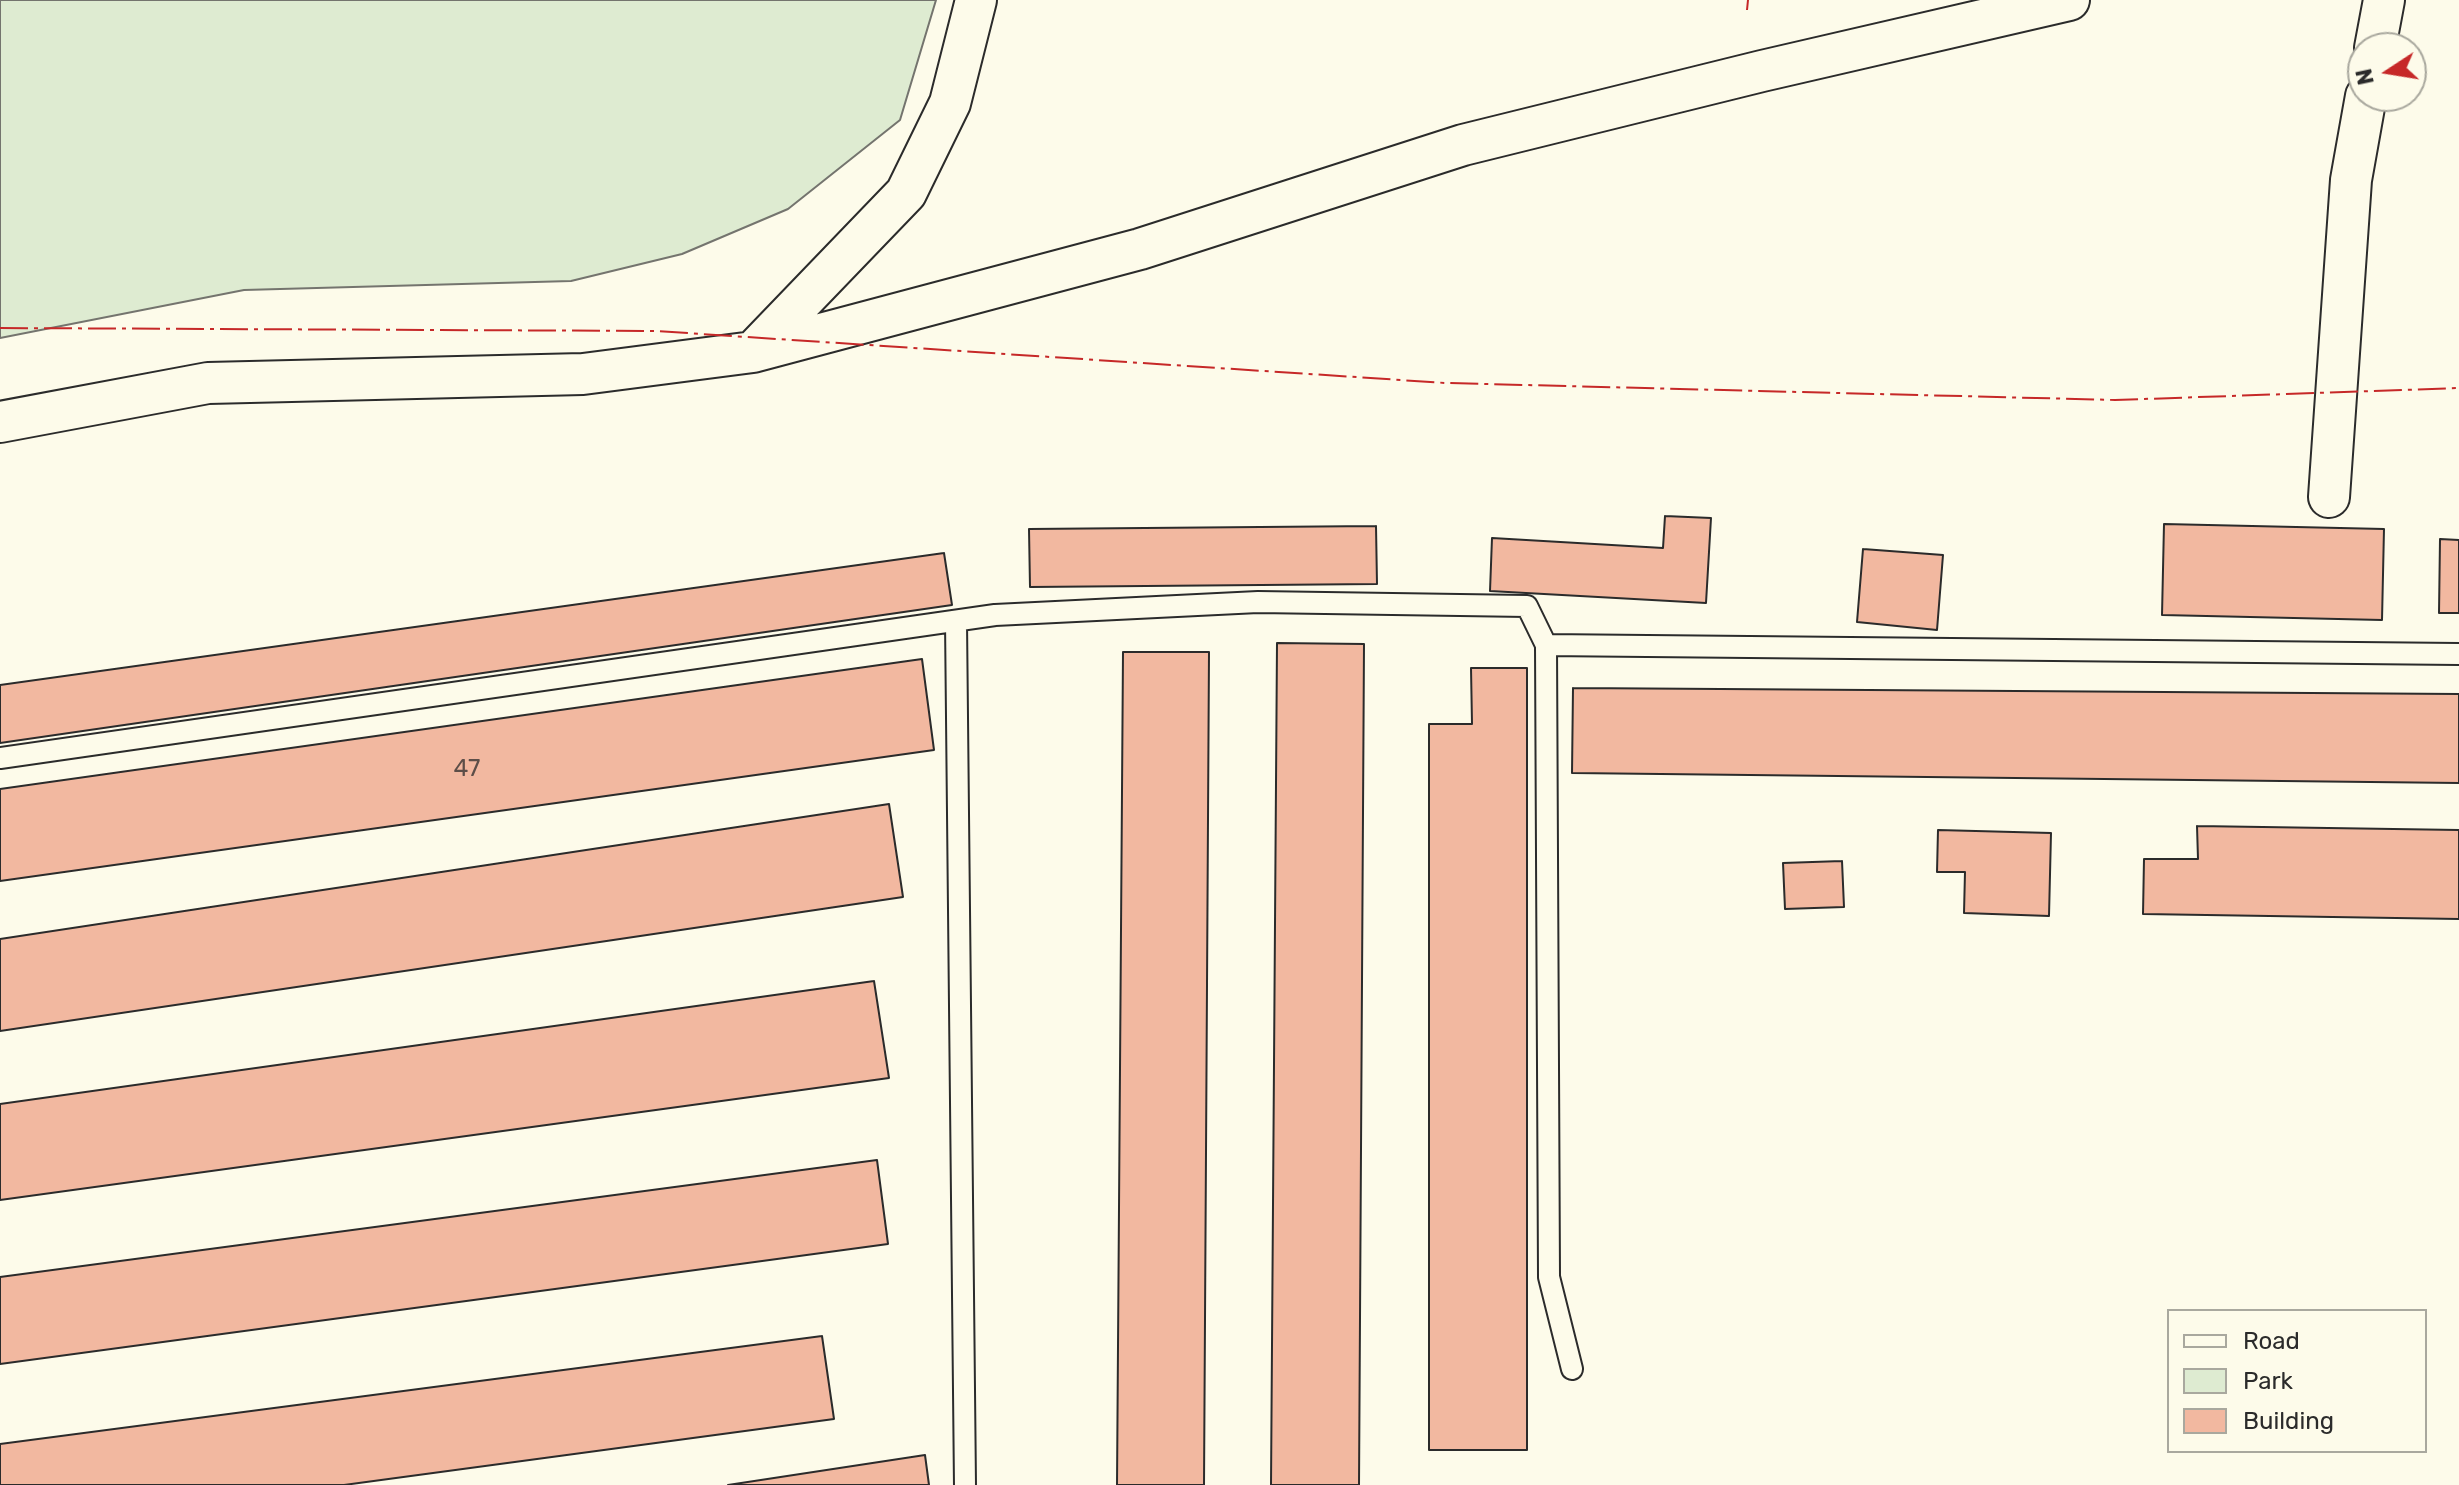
<!DOCTYPE html>
<style>
body{margin:0}
#map{position:relative;width:2459px;height:1485px;overflow:hidden;background:#fdfbea;font-family:Rubik,sans-serif}
canvas{display:block}
.legend{position:absolute;left:2167px;top:1309px;width:260px;height:144px;box-sizing:border-box;background:#fdfbea;border:2px solid #a9a89e;margin:0;padding:10px 14px;list-style:none;font-size:24px;color:#2b2b2b}
.legend li{display:flex;align-items:center;gap:16px;height:40px}
.legend b{width:40px;border:2px solid #a9a89e}
.north{position:absolute;left:2347px;top:32px;width:80px;height:80px;box-sizing:border-box;background:#fdfbea;border:2px solid #a9a89e;border-radius:50%;rotate:258deg;font-size:22px;font-weight:700;line-height:32px;text-align:center;color:#2b2b2b}
.north::after{content:'';display:block;margin:auto;width:28px;height:36px;background:#c62828;clip-path:polygon(50% 0,100% 100%,50% 72%,0 100%)}
</style>
<div id="map">
<canvas width="2459" height="1485"></canvas>
<ul class="legend">
<li><b style="height:10px;background:#fdfbea"></b>Road</li>
<li><b style="height:22px;background:#deebd1"></b>Park</li>
<li><b style="height:22px;background:#f2b8a0"></b>Building</li>
</ul>
<div class="north">N</div>
</div>
<script>
const context = document.querySelector('canvas').getContext('2d');
context.lineJoin = 'round';
function paint(path, color) {
  context.fillStyle = color;
  context.fill(path, 'evenodd');
}
function poly(rows) {
  const path = new Path2D();
  for (const r of rows) {
    path.moveTo(r[0], r[1]);
    for (let i = 2; i < r.length; i += 2) path.lineTo(r[i], r[i + 1]);
  }
  return path;
}
function stroke(path, color, width, dash) {
  context.strokeStyle = color;
  context.lineWidth = width;
  context.lineCap = dash ? 'butt' : 'round';
  context.setLineDash(dash || []);
  context.stroke(path);
}
function label(font, color, halo, rows, align = 'center') {
  context.font = font + ' Rubik,sans-serif';
  context.lineWidth = 6;
  context.setLineDash([]);
  context.textBaseline = 'middle';
  context.strokeStyle = halo;
  context.fillStyle = color;
  for (const [text, x, y, turn = 0] of rows) {
    context.save();
    context.translate(x, y);
    context.rotate((+turn || 0) * Math.PI / 180);
    context.textAlign = isNaN(turn) ? turn : align;
    if (halo) context.strokeText(text, 0, 0);
    context.fillText(text, 0, 0);
    context.restore();
  }
}
const green = poly([
 [0,0,936,0,900,120,788,209,682,254,571,281,244,290,0,338,0,0]
]);
paint(green, '#deebd1');
stroke(green, '#74746e', 2);
const building = poly([
 [1665,516,1711,518,1706,603,1490,591,1492,538,1663,548,1665,516],
 [2164,524,2384,529,2382,620,2162,615,2164,524],
 [1376,526,1377,584,1030,587,1029,529,1376,526],
 [2440,539,2459,540,2459,613,2439,613,2440,539],
 [1863,549,1943,555,1937,630,1857,622,1863,549],
 [944,553,952,605,0,743,0,685,944,553],
 [1277,643,1364,644,1359,1485,1271,1485,1277,643],
 [1123,652,1209,652,1204,1485,1117,1485,1123,652],
 [922,659,934,750,0,881,0,789,922,659],
 [1471,668,1527,668,1527,1450,1429,1450,1429,724,1472,724,1471,668],
 [1573,688,2459,694,2459,783,1572,773,1573,688],
 [889,804,903,897,0,1031,0,939,889,804],
 [2197,826,2459,830,2459,919,2143,914,2144,859,2198,859,2197,826],
 [1938,830,2051,833,2049,916,1964,913,1965,872,1937,872,1938,830],
 [1842,861,1844,907,1785,909,1783,863,1842,861],
 [874,981,889,1078,0,1200,0,1104,874,981],
 [877,1160,888,1244,0,1364,0,1277,877,1160],
 [822,1336,834,1419,344,1485,0,1485,0,1444,822,1336],
 [925,1455,929,1485,728,1485,925,1455]
]);
paint(building, '#f2b8a0');
stroke(building, '#2b2b2b', 2);
const lane = poly([
 [956,621,965,1485],
 [1546,645,2459,654],
 [0,758,995,615,1258,602,1527,606,1546,645,1549,1277,1572,1369]
]);
const street = poly([
 [2375,48,2384,0],
 [753,352,906,193,950,103,976,0],
 [0,422,208,383,583,374,753,352,1140,249,1463,145,1762,71,2069,0],
 [2329,497,2351,180,2366,96]
]);
stroke(lane, '#2b2b2b', 24);
stroke(street, '#2b2b2b', 44);
stroke(lane, '#fdfbea', 20);
stroke(street, '#fdfbea', 40);
stroke(poly([
 [1747,10,1748,0],
 [0,328,656,331,1446,383,2115,400,2459,388]
]), '#c62828', 2, [28, 6, 4, 6]);
label('24px', '#5d4e48', null, [
 ["47",467,769]
]);
</script>
